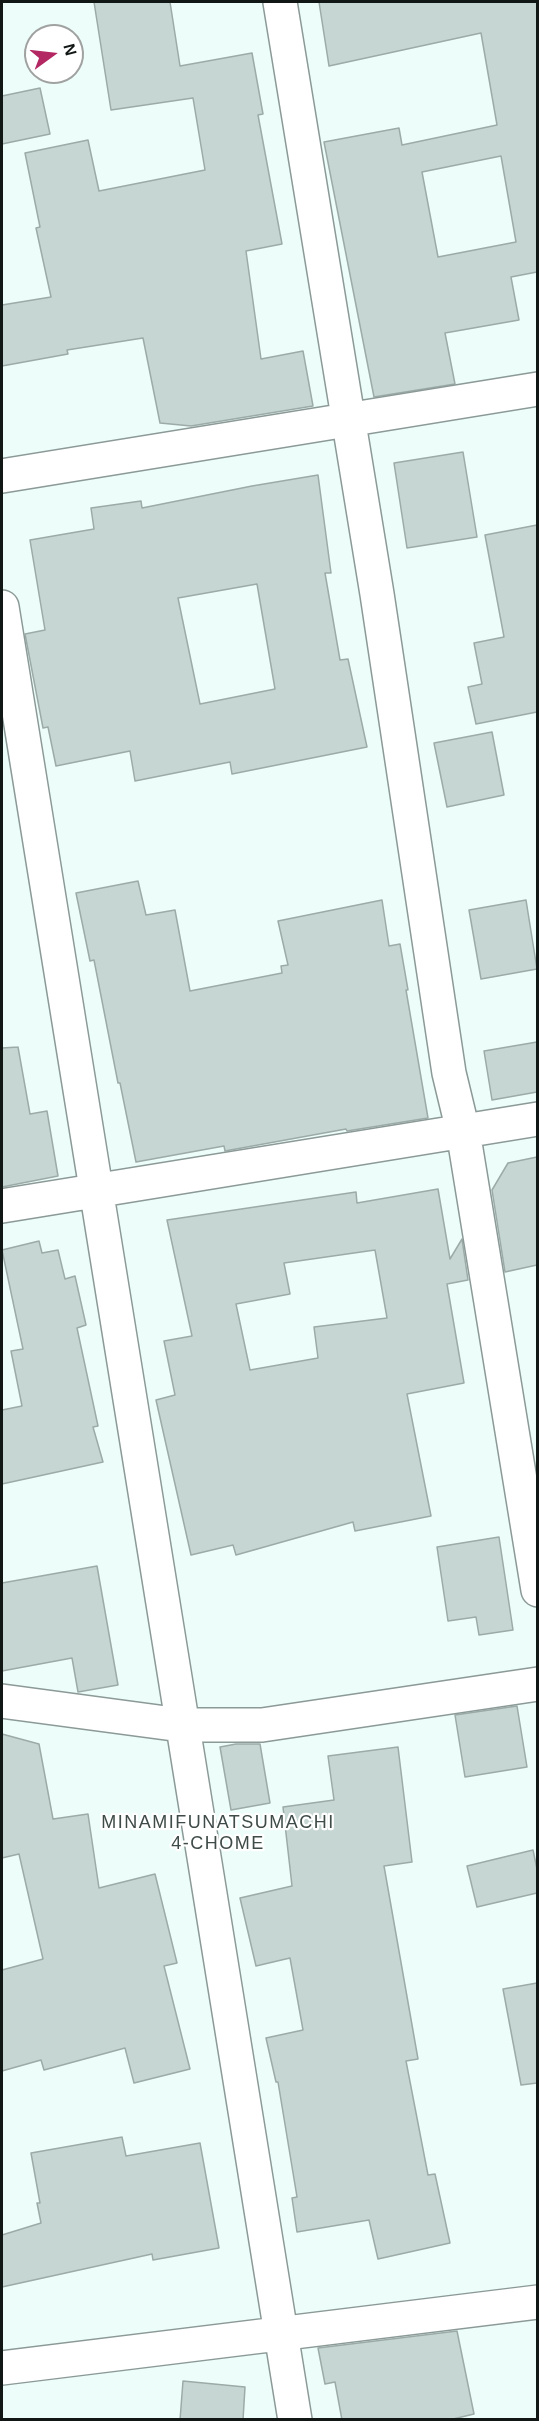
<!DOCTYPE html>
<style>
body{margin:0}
#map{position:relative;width:539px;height:2421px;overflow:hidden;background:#edfdfa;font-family:Arial,sans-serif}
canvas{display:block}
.frame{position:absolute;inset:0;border:3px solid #111715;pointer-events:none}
.north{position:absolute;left:24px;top:24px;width:60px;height:60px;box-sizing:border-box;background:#fff;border:2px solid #a0a2a1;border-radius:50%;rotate:75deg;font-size:16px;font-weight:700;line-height:24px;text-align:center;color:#111715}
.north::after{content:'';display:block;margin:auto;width:21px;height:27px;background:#b32863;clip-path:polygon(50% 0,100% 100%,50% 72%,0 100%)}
</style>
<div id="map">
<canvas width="539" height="2421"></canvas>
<div class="frame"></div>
<div class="north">N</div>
</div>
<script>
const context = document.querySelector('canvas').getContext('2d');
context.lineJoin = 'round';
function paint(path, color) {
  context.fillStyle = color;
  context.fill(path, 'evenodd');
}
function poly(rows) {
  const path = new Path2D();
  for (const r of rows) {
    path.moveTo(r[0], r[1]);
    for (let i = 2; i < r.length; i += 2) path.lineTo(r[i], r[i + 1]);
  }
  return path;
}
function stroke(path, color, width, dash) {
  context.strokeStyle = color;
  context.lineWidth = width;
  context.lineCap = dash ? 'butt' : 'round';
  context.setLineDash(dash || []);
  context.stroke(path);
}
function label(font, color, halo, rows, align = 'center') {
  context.font = font + ' Arial,sans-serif';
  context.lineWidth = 4.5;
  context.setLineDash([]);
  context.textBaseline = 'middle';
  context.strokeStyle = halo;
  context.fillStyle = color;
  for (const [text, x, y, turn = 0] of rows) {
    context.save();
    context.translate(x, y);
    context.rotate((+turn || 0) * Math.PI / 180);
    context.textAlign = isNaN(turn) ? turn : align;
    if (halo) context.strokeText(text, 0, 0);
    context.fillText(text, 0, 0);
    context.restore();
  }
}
const building = poly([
 [94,2,170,2,180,66,252,53,263,114,258,115,282,244,246,251,261,359,303,351,313,406,191,426,160,423,143,338,67,350,68,354,2,366,2,305,51,297,36,228,40,227,25,153,88,140,99,191,205,170,193,98,111,110,94,2],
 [319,2,537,2,537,272,511,277,519,320,445,333,455,384,374,397,324,142,399,128,402,145,497,125,481,33,329,66,319,2],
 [501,156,516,242,438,257,422,172,501,156],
 [40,88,50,134,2,144,2,96,40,88],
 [463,452,477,537,407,548,394,463,463,452],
 [318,475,331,573,325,573,340,660,348,659,367,747,232,774,230,762,135,781,130,751,56,766,48,727,43,728,25,634,45,630,30,540,94,529,91,508,141,501,142,508,252,486,318,475],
 [257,584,275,689,200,704,178,598,257,584],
 [537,525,537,712,476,724,468,687,482,684,474,643,504,637,485,535,537,525],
 [492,732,504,795,447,807,434,743,492,732],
 [138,881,146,915,175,910,190,991,282,973,281,966,288,965,278,921,382,900,389,946,400,944,408,990,406,990,428,1118,347,1131,346,1129,225,1151,224,1146,136,1162,120,1083,118,1083,94,960,90,961,76,893,138,881],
 [526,900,537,969,481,979,469,910,526,900],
 [537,1042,537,1092,492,1100,484,1051,537,1042],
 [18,1047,30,1114,47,1111,58,1176,2,1187,2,1048,18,1047],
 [537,1157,537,1265,505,1272,492,1190,508,1163,537,1157],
 [438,1189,450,1259,462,1239,468,1280,447,1284,464,1383,407,1394,431,1516,355,1531,353,1522,236,1555,233,1545,191,1555,156,1400,175,1395,164,1341,192,1336,167,1220,356,1192,357,1203,438,1189],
 [375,1250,387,1318,314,1327,318,1358,250,1370,236,1304,290,1294,284,1263,375,1250],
 [39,1241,42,1253,58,1250,65,1279,75,1276,86,1325,77,1328,98,1426,93,1427,103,1462,2,1484,2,1410,22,1406,11,1351,23,1349,2,1250,39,1241],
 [499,1537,513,1630,479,1635,476,1617,448,1621,437,1547,499,1537],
 [97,1566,118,1685,78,1692,72,1658,2,1671,2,1583,97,1566],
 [517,1706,527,1767,465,1777,455,1715,517,1706],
 [2,1734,39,1744,53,1819,88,1814,99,1888,155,1874,177,1963,164,1966,190,2069,134,2083,125,2048,44,2070,41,2060,2,2071,2,1970,43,1959,19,1854,2,1858,2,1734],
 [236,1744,260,1744,270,1803,231,1810,220,1747,236,1744],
 [398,1747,412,1862,384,1866,418,2059,406,2061,428,2175,435,2174,450,2243,378,2259,369,2220,297,2232,292,2198,297,2197,278,2082,276,2082,266,2038,303,2030,290,1958,256,1966,240,1898,292,1886,283,1807,334,1800,328,1756,398,1747],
 [533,1850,537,1869,537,1893,477,1907,467,1866,533,1850],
 [537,1983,537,2083,521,2085,503,1989,537,1983],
 [122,2137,126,2156,200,2143,219,2248,153,2260,152,2254,2,2287,2,2235,41,2223,37,2203,40,2203,31,2153,122,2137],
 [457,2331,474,2414,449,2420,342,2420,335,2382,325,2384,318,2348,457,2331],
 [183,2381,245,2387,243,2420,180,2420,183,2381]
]);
paint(building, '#c6d6d2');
stroke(building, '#9caba7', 1.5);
const minor = poly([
 [280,2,377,594,449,1073,463,1131,538,1590],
 [2,476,538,389],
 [2,607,295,2420],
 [2,1206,538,1119],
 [2,1701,181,1725,262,1725,538,1684],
 [2,2368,538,2302]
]);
stroke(minor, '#8b9a97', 36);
stroke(minor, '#fff', 33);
context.letterSpacing = '1.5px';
label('18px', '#3e4b48', '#fff', [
 ["MINAMIFUNATSUMACHI",218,1823],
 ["4-CHOME",218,1844]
]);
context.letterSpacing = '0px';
</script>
